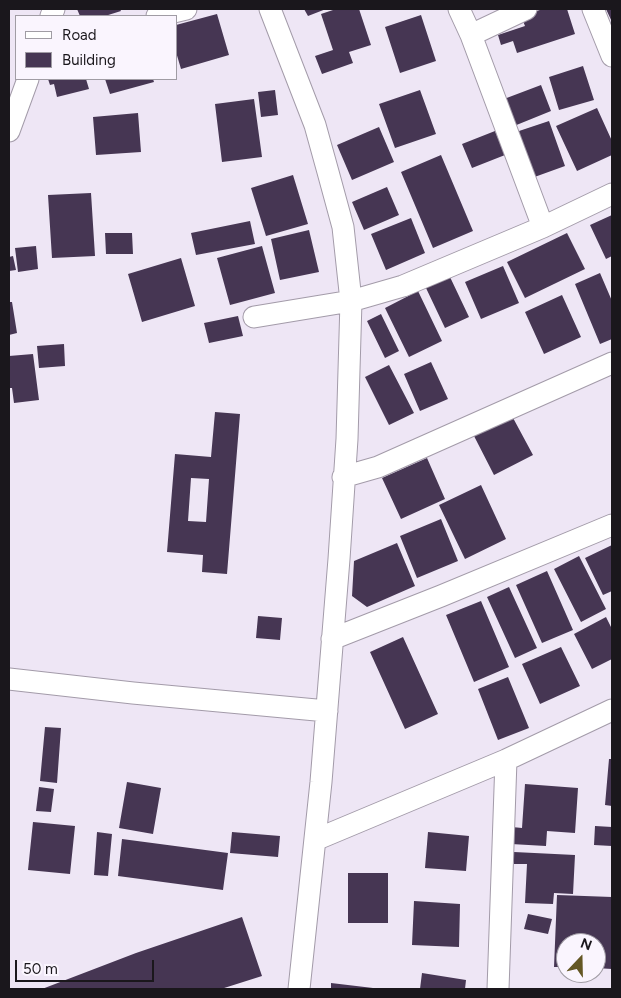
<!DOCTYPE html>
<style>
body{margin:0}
#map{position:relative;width:621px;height:998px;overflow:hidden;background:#eee6f5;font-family:Figtree,sans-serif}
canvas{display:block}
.frame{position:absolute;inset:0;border:10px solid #1a171c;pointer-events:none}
.legend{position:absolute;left:15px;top:15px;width:162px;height:65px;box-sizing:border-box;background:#faf5fe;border:1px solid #a09ca4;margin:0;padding:6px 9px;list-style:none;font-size:15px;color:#1a171c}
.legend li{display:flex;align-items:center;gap:10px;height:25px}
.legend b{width:25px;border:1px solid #a09ca4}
.north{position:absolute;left:556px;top:933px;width:50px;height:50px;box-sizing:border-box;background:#faf5fe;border:1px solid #a09ca4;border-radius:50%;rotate:21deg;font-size:14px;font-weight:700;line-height:20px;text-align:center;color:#1a171c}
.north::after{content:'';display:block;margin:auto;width:18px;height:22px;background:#645724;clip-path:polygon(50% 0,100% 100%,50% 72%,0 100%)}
.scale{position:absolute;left:15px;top:960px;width:139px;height:22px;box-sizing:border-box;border:2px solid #1a171c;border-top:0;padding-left:6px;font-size:15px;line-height:18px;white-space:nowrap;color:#1a171c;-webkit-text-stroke:4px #faf5fe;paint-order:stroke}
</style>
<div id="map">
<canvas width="621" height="998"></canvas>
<div class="frame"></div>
<ul class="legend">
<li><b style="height:6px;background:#fff"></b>Road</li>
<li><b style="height:14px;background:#463653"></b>Building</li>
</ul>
<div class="north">N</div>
<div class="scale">50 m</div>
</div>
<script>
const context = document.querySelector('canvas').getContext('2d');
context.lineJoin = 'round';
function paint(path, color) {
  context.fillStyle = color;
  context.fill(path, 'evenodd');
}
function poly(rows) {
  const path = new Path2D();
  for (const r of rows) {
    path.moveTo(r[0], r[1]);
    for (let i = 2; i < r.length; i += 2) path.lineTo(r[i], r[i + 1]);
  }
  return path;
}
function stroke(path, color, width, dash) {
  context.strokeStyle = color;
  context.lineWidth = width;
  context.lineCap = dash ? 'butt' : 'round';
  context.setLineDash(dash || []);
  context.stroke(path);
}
paint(poly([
 [77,9,120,9,121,11,105,16,80,16],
 [304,9,326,9,308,16],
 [336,9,359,9,371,45,349,52,353,63,322,74,315,56,333,50,321,14],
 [543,9,567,9,575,34,517,53,513,41,501,45,498,35,525,26,521,16],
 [606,9,612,9,612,22],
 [217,14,229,55,181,69,176,52,176,25],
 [421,15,436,61,400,73,385,27],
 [583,66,594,100,559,110,549,77],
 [48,79,86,79,89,89,57,97,54,84,50,85],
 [105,79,153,79,154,82,110,94],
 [541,85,551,111,514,126,504,99],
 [275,90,278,115,261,117,258,92],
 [420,90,436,134,395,148,379,104],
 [254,99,262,157,222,162,215,104],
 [597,108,612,141,612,155,577,171,556,126],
 [138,113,141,152,96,155,93,117],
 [549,121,565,166,529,179,513,133],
 [379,127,394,162,352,180,337,145],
 [495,131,505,155,472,168,462,144],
 [441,155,473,231,433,248,401,172],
 [293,175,308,224,266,236,251,188],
 [387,187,399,215,364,230,352,202],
 [91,193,95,256,52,258,48,195],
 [612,215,612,256,606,259,590,225],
 [411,218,425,253,386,270,371,234],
 [250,221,255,244,196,255,191,233],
 [309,230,319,272,280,280,271,239],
 [105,233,132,233,133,254,106,254],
 [567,233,585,269,525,298,507,262],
 [36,246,38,269,18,272,15,248],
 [262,246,275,293,230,305,217,258],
 [13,256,16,270,9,271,9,257],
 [181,258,195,306,142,322,128,274],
 [503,266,519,303,481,319,465,282],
 [600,273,612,301,612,339,600,344,575,284],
 [450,277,469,317,445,328,426,288],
 [418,291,442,341,409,357,385,308],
 [562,295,581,337,544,354,525,312],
 [9,302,12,302,17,333,9,335],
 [381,314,399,351,385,358,367,321],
 [238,316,243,336,209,343,204,323],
 [64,344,65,366,39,368,37,346],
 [33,354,39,400,14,403,12,388,9,388,9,356],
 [431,362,448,399,420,411,404,374],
 [389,365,414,413,389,425,365,377],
 [215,412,240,414,227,574,202,572,203,555,167,552,175,454,211,457],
 [191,478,209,479,206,522,188,521],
 [512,416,533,455,494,475,474,436],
 [427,458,445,499,401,519,382,478],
 [481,485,506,539,465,559,439,505],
 [441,519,458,561,417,578,400,536],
 [397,543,415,586,367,607,352,596,354,561],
 [612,545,612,591,603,595,585,558],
 [579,556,606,609,581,622,554,569],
 [547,571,573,630,542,643,516,585],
 [509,587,537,648,515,658,487,597],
 [481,601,509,667,474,682,446,615],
 [258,616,282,618,280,640,256,638],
 [606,617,612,629,612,659,592,669,574,634],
 [403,637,438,714,405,729,370,652],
 [561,647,580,686,540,704,522,664],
 [508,677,529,728,498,740,478,689],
 [45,727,61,728,57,783,40,781],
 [609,759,612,759,612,806,605,805],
 [127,782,161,788,153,834,119,828],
 [525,784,578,788,575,833,547,831,546,846,511,844,512,827,522,828],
 [39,787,54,789,51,812,36,811],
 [33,822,75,826,70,874,28,870],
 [595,826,612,827,612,846,594,845],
 [97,832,112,834,108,876,94,875],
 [232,832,280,836,278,857,230,853],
 [428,832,469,836,466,871,425,868],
 [122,839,228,853,223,890,118,876],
 [514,852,575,855,573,894,554,893,553,904,525,903,527,864,514,864],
 [348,873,388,873,388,923,348,923],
 [557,895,612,897,612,969,596,968,596,943,566,943,566,967,554,967],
 [414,901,460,904,459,947,412,945],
 [528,914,552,919,548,934,524,929],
 [242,917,262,976,221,989,42,989,136,953],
 [422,973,466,980,465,989,420,989],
 [331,983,373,988,373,989,331,989]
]), '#463653');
const minor = poly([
 [270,9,315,125,328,172,343,227,351,301,347,439,339,559,321,782,299,989],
 [459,9,471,35,543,227],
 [593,9,612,56],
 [51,16,54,9],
 [157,16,186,9],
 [471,35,526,9],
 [9,131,28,79],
 [254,317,351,301,403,286,543,227,612,194],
 [343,477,378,467,612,363],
 [332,639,441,596,612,525],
 [9,679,133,693,327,711],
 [315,840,506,760,612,710],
 [498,989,506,760]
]);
stroke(minor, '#a39ba9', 23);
stroke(minor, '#fff', 21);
</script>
